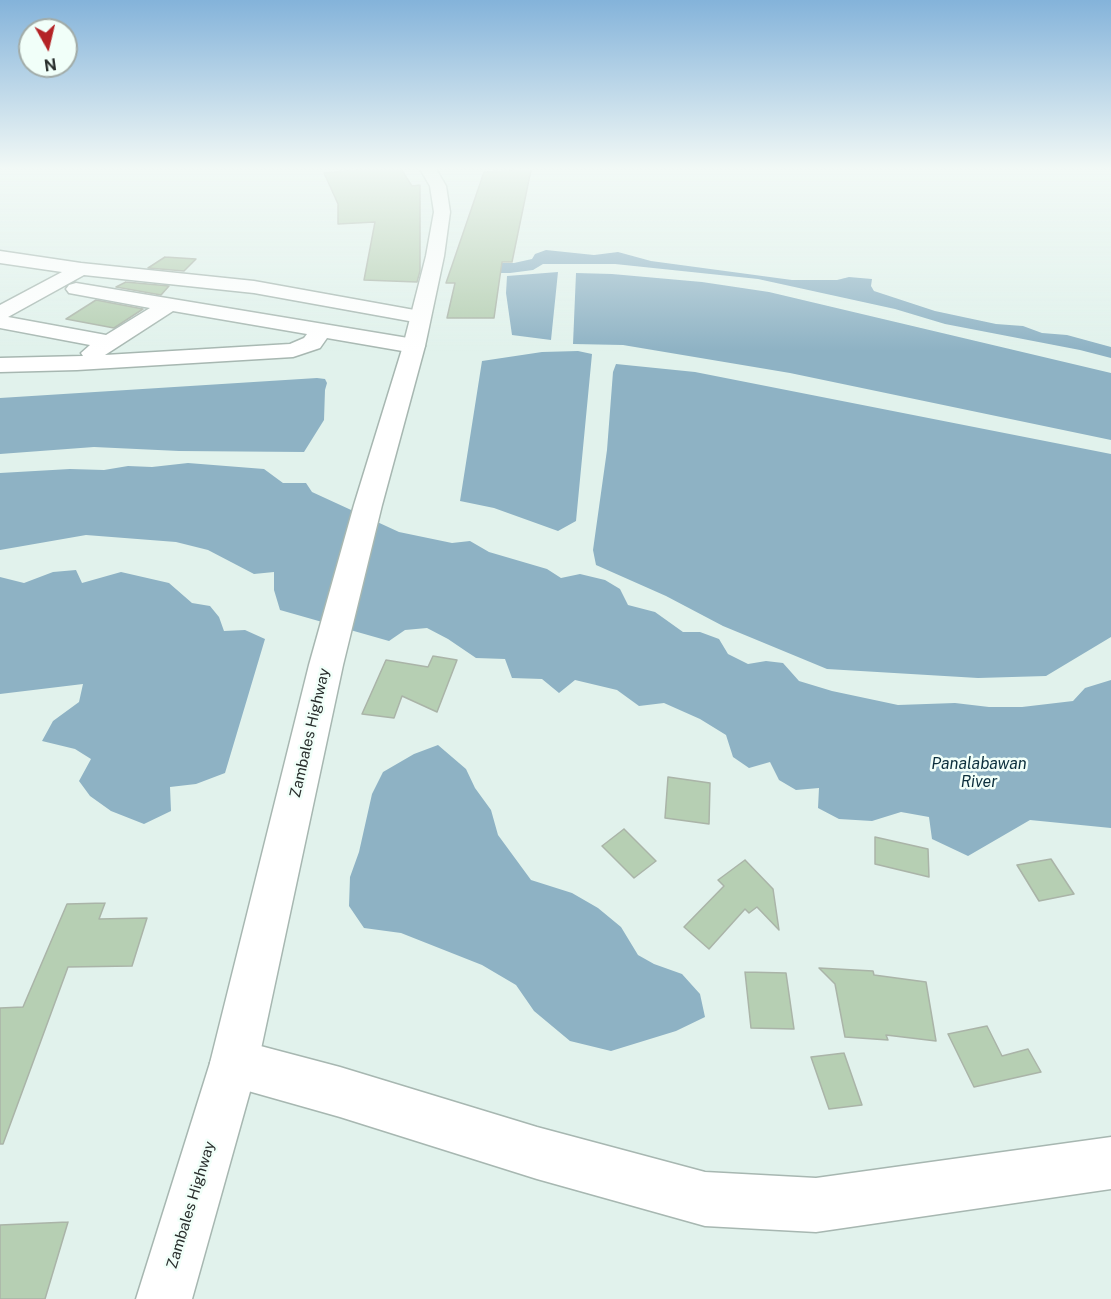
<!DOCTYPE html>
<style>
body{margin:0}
#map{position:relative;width:1111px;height:1299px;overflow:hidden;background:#e1f2ec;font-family:"Public Sans",sans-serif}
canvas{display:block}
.north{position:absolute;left:18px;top:18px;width:60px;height:60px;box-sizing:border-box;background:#f1fff9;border:2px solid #a1aba7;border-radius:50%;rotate:172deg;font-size:16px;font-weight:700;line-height:24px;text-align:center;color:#282e2c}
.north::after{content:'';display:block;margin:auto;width:21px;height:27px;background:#b42326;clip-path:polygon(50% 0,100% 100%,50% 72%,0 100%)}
</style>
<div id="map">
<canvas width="1111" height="1299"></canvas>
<div class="north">N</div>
</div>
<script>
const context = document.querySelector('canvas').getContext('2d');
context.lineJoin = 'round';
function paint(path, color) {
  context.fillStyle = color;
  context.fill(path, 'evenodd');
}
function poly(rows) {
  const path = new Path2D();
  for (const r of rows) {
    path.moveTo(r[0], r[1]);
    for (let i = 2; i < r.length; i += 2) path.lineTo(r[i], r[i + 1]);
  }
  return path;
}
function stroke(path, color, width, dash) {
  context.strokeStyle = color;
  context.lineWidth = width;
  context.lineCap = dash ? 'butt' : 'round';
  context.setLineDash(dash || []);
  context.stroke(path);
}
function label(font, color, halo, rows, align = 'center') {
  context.font = font + ' "Public Sans",sans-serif';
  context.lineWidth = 5;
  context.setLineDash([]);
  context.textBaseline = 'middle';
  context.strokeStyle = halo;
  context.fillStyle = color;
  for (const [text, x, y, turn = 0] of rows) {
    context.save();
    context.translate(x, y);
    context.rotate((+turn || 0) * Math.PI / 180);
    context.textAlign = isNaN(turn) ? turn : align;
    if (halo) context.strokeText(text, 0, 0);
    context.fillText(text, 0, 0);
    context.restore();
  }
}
paint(poly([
 [546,250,594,255,618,252,651,261,792,280,837,280,849,277,872,279,871,286,874,291,935,311,996,324,1023,326,1042,333,1067,335,1111,347,1111,358,1080,350,945,324,895,309,758,279,615,264,543,264,533,270,510,273,485,273,488,263,514,263,532,259,535,254],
 [558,272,551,340,512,335,506,293,507,276],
 [576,273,612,274,702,282,769,292,1111,373,1111,440,790,373,623,345,573,344],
 [578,351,592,354,576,521,558,531,494,508,460,501,482,361,542,352],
 [616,364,695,372,1111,454,1111,637,1046,676,978,678,827,669,723,626,666,596,596,565,593,550,607,450,613,372],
 [317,378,325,379,327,383,325,390,324,420,304,452,179,451,94,447,0,454,0,398],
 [188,463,264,469,283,483,306,483,312,492,399,532,452,543,470,541,489,552,547,569,561,578,580,574,605,580,620,589,628,605,655,612,683,632,700,632,719,639,728,654,748,664,766,661,783,663,799,681,832,691,898,705,955,703,989,707,1022,707,1073,701,1085,688,1111,680,1111,828,1030,820,968,856,932,839,929,817,901,812,872,821,839,819,818,808,819,788,796,790,779,780,770,762,749,768,733,757,726,735,700,719,664,703,639,706,617,690,575,680,559,693,542,679,512,678,505,659,476,658,448,639,427,628,405,630,389,641,280,610,274,590,274,572,254,574,208,550,176,542,86,535,0,550,0,473,70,469,104,470,128,466,152,467],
 [76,570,82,583,121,572,169,583,192,603,210,606,219,617,224,631,245,630,265,639,225,773,196,784,170,787,171,811,144,824,111,811,90,796,79,781,91,759,75,749,42,741,53,721,79,702,83,684,0,694,0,577,24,583,53,572],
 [438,745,466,769,475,788,491,810,498,835,531,880,572,893,598,908,621,927,638,955,654,964,682,974,700,994,705,1017,676,1031,611,1051,570,1041,534,1011,516,985,482,965,401,933,364,928,349,906,350,877,359,852,372,794,383,772,414,754]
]), '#8eb2c4');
const building = poly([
 [369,169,401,169,412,186,420,185,420,271,417,282,364,280,375,222,338,224,338,204,324,173,369,169],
 [531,170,512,262,502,262,494,318,447,318,455,283,446,283,484,172,531,170],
 [165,257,196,259,184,271,148,268,165,257],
 [126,282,169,286,161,295,116,287,126,282],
 [96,300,143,309,114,328,66,319,96,300],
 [433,656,457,660,437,712,402,696,394,718,362,714,386,660,428,667,433,656],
 [668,777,710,783,709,824,665,818,668,777],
 [624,829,656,861,634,878,602,846,624,829],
 [875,837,928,849,929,877,875,864,875,837],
 [1051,859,1074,894,1039,901,1017,865,1051,859],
 [745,860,773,889,779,930,757,907,749,913,745,909,709,949,684,927,724,886,718,880,745,860],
 [105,903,99,919,147,918,132,966,68,967,3,1144,0,1144,0,1008,23,1007,67,904,105,903],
 [819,968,873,971,874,975,926,982,936,1041,886,1035,888,1040,845,1037,835,984,819,968],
 [745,972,786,973,794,1029,751,1028,745,972],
 [987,1026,1002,1056,1028,1049,1041,1072,974,1087,948,1034,987,1026],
 [844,1053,862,1105,829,1109,811,1057,844,1053],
 [68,1222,45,1299,0,1299,0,1225,68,1222]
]);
paint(building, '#b6cfb3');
stroke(building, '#aab4a8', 1.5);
const minor = poly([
 [0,251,81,263,254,281,420,311,427,313,430,317,427,321,420,323,254,293,84,275,8,317,106,335,150,308,69,293,66,289,69,285,76,283,414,339,422,341,425,346,422,351,414,353,327,338,320,348,293,357,77,370,0,372,0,358,83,356,81,353,90,345,0,328,0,305,62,272,0,263,0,251],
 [173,311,307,334,304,338,290,344,105,355,173,311],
 [234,1039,340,1067,537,1127,705,1172,816,1178,1111,1137,1111,1189,816,1232,705,1226,537,1179,340,1117,234,1087,217,1080,210,1063,217,1046,234,1039]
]);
const major = poly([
 [420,169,436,169,446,186,450,212,444,256,425,346,382,505,343,665,258,1063,192,1299,136,1299,210,1063,309,665,354,505,403,346,426,256,434,212,430,186,420,169]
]);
stroke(minor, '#a7b7b1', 3);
stroke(major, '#a7b7b1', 3);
paint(minor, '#fff');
paint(major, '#fff');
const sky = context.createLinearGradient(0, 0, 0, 351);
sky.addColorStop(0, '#84b3da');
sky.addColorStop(0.48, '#f2f9f6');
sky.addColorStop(1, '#f2f9f600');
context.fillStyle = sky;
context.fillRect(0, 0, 1111, 351);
label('15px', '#282e2c', '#f1fff9', [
 ["Zambales Highway",310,733,-77],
 ["Zambales Highway",191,1205,-73]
]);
label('italic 16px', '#0c2f3d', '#f1fff9', [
 ["Panalabawan",979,764],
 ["River",979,782]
]);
</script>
